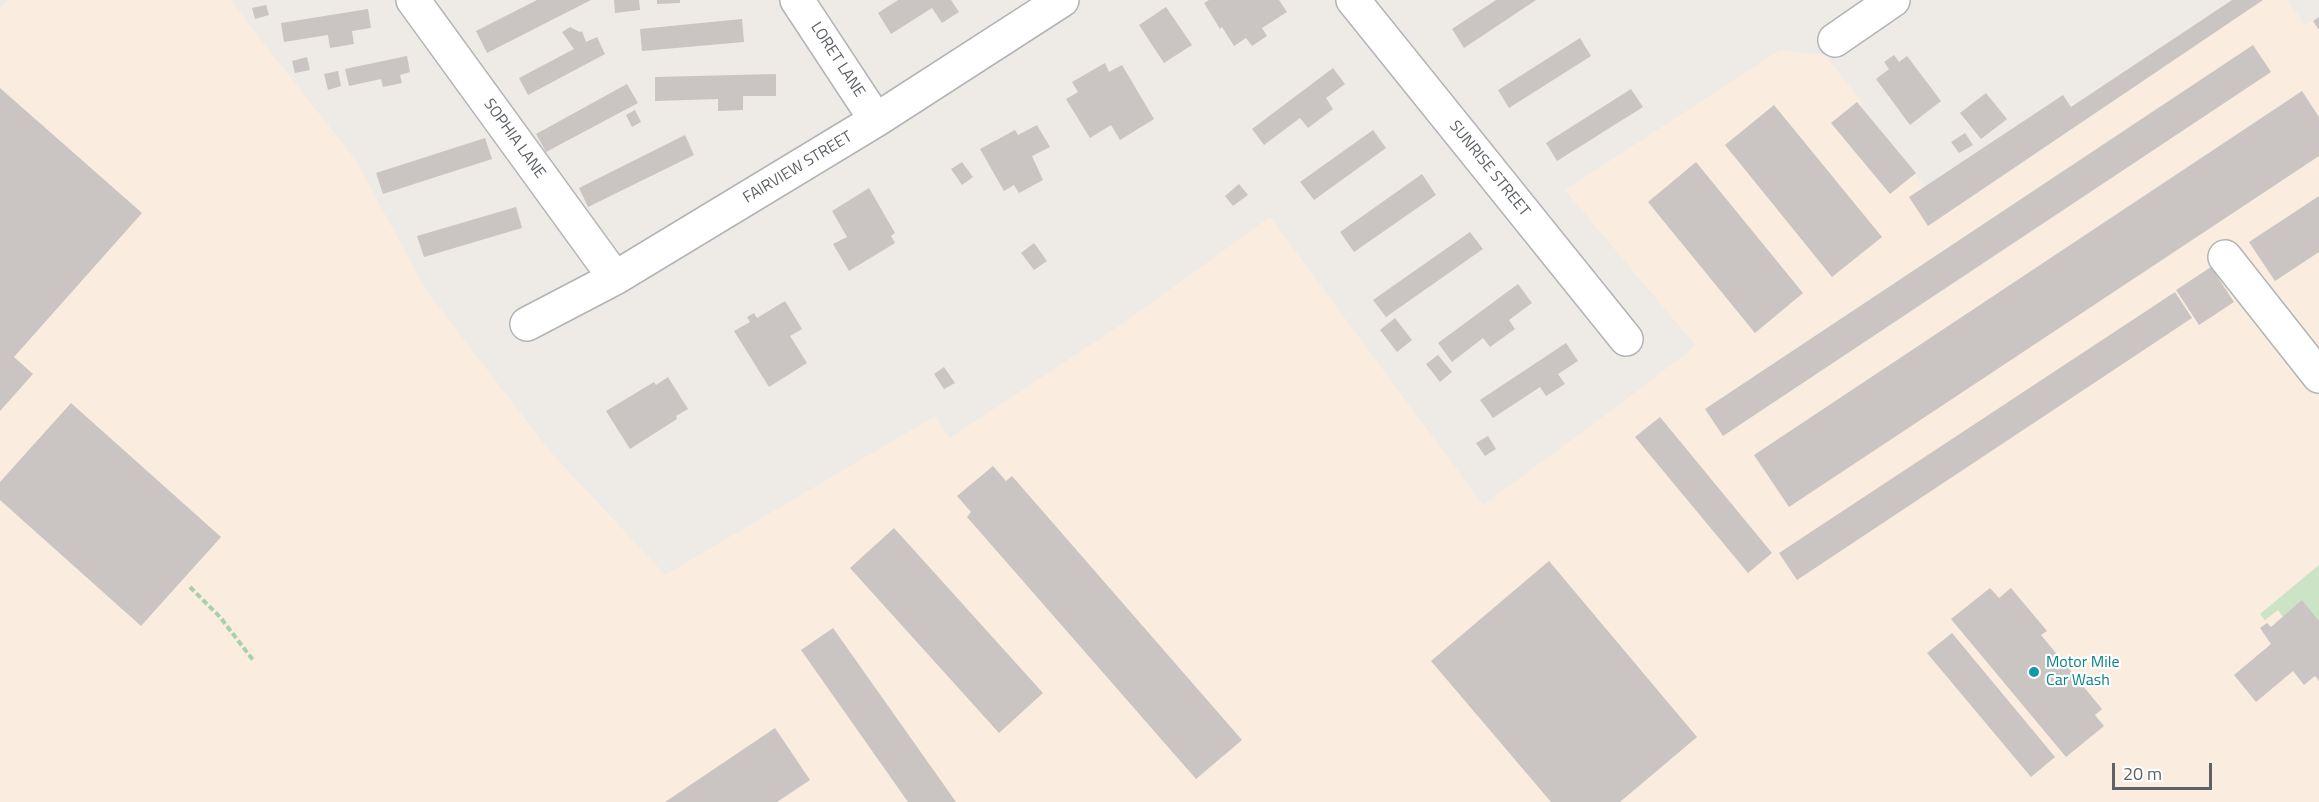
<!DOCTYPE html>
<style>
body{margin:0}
#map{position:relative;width:2319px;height:802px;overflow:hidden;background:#eeeae6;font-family:"Titillium Web",sans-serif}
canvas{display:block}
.scale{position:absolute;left:2112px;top:763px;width:100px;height:27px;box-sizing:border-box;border:3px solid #5e6265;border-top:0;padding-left:8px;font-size:18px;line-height:21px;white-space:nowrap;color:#5e6265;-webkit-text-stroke:4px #fff;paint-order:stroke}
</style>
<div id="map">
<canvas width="2319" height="802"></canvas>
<div class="scale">20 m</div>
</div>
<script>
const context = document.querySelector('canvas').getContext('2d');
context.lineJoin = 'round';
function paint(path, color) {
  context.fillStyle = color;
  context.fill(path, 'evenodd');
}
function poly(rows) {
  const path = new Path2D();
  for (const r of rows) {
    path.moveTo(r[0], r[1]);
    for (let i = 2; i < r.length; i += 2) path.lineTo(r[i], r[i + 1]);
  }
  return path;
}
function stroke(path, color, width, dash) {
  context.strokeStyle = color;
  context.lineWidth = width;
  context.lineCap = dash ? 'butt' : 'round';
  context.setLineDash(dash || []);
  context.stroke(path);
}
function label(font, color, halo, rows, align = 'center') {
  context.font = font + ' "Titillium Web",sans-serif';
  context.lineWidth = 4.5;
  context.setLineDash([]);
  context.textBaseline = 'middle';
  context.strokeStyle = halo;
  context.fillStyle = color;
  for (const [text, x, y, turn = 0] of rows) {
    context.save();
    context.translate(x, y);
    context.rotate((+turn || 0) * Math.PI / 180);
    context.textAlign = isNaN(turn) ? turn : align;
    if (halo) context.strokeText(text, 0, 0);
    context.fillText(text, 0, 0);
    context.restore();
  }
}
paint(poly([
 [8,0,231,0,268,49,355,159,426,290,548,449,665,575,935,416,950,438,1122,324,1270,217,1483,505,1612,410,1696,346,1565,190,1780,50,1825,55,1863,103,1860,105,1925,187,2063,95,2072,107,2232,0,2287,0,2305,25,2319,17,2319,802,0,802,0,9]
]), '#faeddf');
paint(poly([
 [2319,565,2319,621,2302,601,2283,617,2278,610,2265,620,2260,614]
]), '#cde3c5');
paint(poly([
 [537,0,591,0,487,53,476,31],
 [614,0,639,0,640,10,615,13],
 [657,0,680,0,680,3,657,4],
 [898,0,951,0,959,12,942,23,932,8,891,34,878,13],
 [1209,0,1279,0,1287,12,1262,28,1267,36,1252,46,1246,38,1234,46,1222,27,1220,29,1204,3],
 [1496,0,1536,0,1464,48,1452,29],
 [2232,0,2263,0,1928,226,1909,197,2063,95,2071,107],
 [266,5,269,15,255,19,252,8],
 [1166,7,1192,45,1164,63,1139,25],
 [368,9,371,28,352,31,354,44,330,48,328,35,284,42,281,23],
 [2319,17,2319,30,2313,21],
 [742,19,744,42,642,51,640,29],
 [570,27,580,32,582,31,586,42,597,37,605,54,528,95,519,78,574,49,562,32],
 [1580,38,1591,56,1509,108,1498,90],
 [2253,45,2271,72,1723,436,1705,409],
 [1894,55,1899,62,1907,56,1941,101,1910,125,1876,79,1889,69,1884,62],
 [407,56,410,72,400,75,402,83,383,87,381,79,349,86,345,69],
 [307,57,310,70,295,73,292,61],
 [1105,63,1109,72,1122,65,1154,119,1120,140,1111,125,1090,138,1066,99,1078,92,1072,82],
 [1333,68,1345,84,1326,98,1333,109,1308,128,1300,118,1264,145,1252,129],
 [338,71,341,86,328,90,324,74],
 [776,74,776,96,743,96,743,110,718,111,718,99,655,101,655,77],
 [627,84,638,103,546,152,536,134],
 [0,88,142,213,14,357,33,374,0,411],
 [1631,89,1643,107,1557,161,1546,143],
 [2302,91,2319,117,2319,156,1789,507,1754,455],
 [1986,93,2007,119,1981,139,1960,113],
 [1857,102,1916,173,1890,194,1831,123],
 [1774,105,1882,237,1832,277,1725,145],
 [635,110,641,122,632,127,626,115],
 [1037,125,1050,147,1032,156,1043,180,1019,193,1014,185,1004,191,980,149,1015,130,1018,135],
 [1373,130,1386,148,1314,200,1300,182],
 [1965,133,1973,145,1959,153,1951,142],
 [685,135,694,155,588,207,579,188],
 [485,138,492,159,383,194,376,173],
 [962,162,973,177,962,185,951,169],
 [1696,162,1803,293,1755,333,1648,202],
 [1422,174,1436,195,1354,252,1340,232],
 [1239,184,1248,195,1233,206,1225,196],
 [869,188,895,233,891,236,895,243,849,271,833,244,847,237,832,211],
 [2319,196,2319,252,2275,281,2249,242],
 [516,207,522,228,424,257,417,236],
 [1470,232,1483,249,1386,317,1373,300],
 [1034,243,1047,261,1034,270,1021,253],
 [2211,267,2234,302,2199,325,2176,290],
 [1518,284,1532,303,1509,320,1515,329,1490,347,1483,338,1452,362,1438,343],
 [2175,292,2192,318,1797,580,1779,553],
 [785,301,802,329,790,336,807,363,769,387,734,331,750,322,747,317,754,313,757,318],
 [1395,318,1412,340,1397,352,1380,330],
 [1566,343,1578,361,1558,374,1565,384,1546,396,1540,387,1493,418,1480,400],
 [1438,355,1452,372,1440,382,1426,364],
 [944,367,955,383,944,389,934,374],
 [668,377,688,409,676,416,677,419,630,449,606,411,654,382,656,385],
 [71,403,221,537,141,626,0,500,0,482],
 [1660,417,1772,553,1748,573,1635,437],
 [1488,436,1496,449,1485,456,1476,443],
 [993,466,1006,481,1012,476,1242,740,1196,779,967,517,971,512,957,496],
 [894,528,1043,693,999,733,850,568],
 [1549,561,1697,737,1620,802,1551,802,1431,661],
 [1990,588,1999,598,2011,588,2047,631,2041,635,2102,709,2095,715,2104,726,2066,757,1951,619],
 [2302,600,2319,621,2319,681,2315,676,2304,685,2293,671,2256,702,2234,675,2271,644,2260,628,2267,623,2271,627],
 [833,628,956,802,908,802,801,650],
 [1952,633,2055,757,2031,777,1927,653],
 [775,728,810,780,777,802,665,802]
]), '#cac5c2');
const minor = poly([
 [413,0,615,278],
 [797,0,876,120],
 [1353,0,1626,339],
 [1835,40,1893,0],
 [2225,257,2319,376],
 [527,324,615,278,876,120,1062,0]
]);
stroke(minor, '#b1b4b7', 36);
stroke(poly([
 [190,587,220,617,253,660]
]), '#a8d1a9', 4, [6, 3]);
stroke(minor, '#fff', 33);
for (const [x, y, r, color] of [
 [2034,672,6,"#0f9aa8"]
]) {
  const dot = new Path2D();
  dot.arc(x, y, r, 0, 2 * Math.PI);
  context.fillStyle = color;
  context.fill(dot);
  stroke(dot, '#fff', 2);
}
label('16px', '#5e6265', '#fff', [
 ["LORET LANE",837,60,57],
 ["SOPHIA LANE",514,139,54],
 ["FAIRVIEW STREET",798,168,-31],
 ["SUNRISE STREET",1489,169,51]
]);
label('16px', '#0d838f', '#fff', [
 ["Motor Mile",2046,663],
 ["Car Wash",2046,681]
], 'left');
</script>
